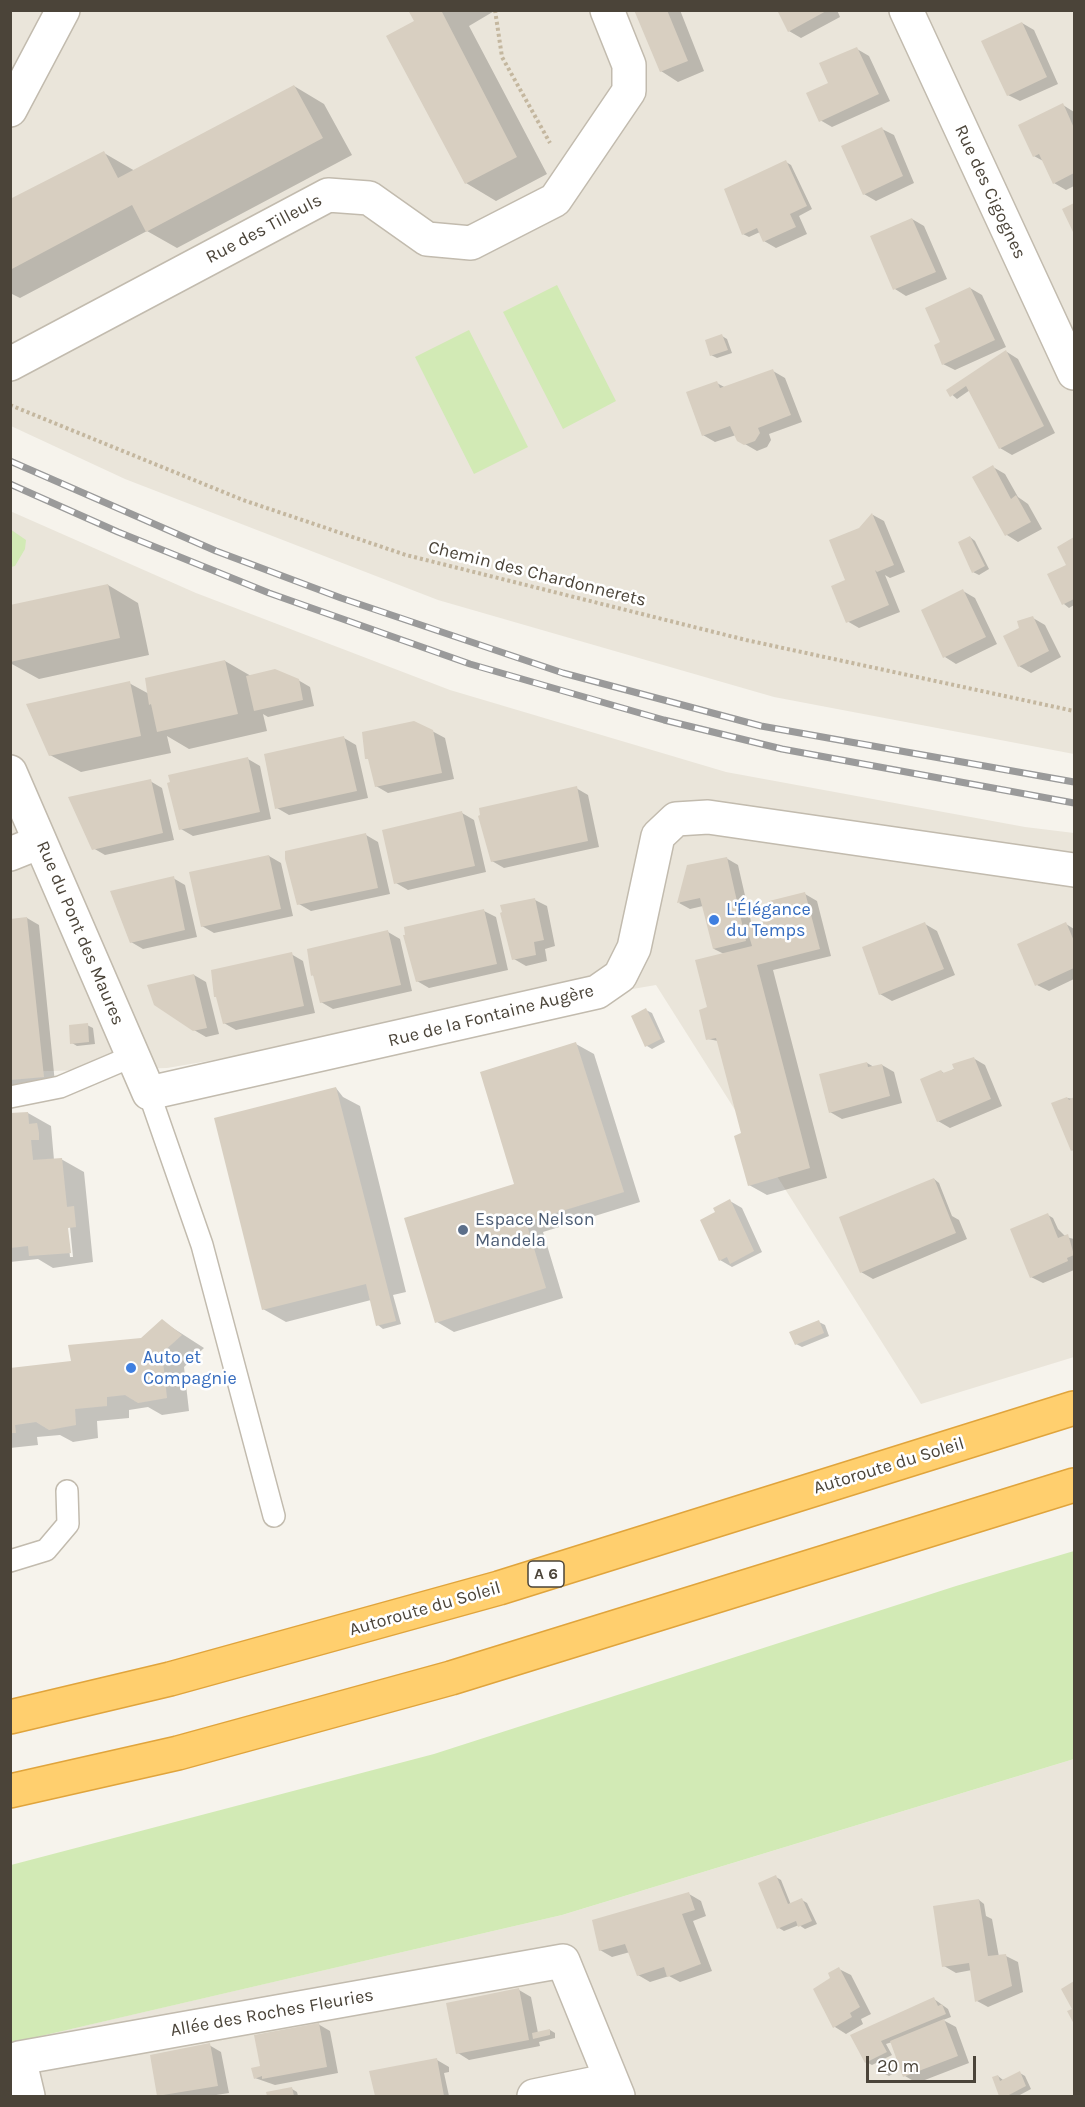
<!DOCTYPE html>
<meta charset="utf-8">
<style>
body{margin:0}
#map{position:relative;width:1085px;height:2107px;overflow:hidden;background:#f6f3ec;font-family:Karla,sans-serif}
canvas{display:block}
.frame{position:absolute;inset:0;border:12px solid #4b4439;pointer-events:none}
.scale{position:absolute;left:866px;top:2056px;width:110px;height:27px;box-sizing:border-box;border:3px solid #4b4439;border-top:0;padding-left:8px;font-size:18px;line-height:21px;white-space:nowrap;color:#4b4439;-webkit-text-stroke:4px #fff;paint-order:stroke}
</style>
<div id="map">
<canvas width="1085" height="2107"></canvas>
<div class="frame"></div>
<div class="scale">20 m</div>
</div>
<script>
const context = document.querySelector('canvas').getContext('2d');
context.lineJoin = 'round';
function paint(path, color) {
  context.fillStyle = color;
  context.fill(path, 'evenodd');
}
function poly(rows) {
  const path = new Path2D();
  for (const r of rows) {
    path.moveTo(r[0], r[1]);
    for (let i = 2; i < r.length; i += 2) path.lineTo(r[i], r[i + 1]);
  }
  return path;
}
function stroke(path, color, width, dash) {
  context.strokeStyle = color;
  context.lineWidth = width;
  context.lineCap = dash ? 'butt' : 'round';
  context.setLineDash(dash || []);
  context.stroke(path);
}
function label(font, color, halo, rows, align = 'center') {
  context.font = font + ' Karla,sans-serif';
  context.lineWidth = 5;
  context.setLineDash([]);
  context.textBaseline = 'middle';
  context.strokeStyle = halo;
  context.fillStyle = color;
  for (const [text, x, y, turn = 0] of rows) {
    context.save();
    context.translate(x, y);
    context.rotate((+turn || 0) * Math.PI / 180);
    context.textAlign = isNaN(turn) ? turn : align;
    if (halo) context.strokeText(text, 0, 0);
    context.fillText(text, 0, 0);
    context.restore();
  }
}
paint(poly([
 [11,11,1074,11,1074,754,774,697,438,600,125,479,11,426],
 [10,511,196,593,450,690,726,772,1025,827,1074,833,1074,1357,921,1404,656,985,167,1068,11,1072],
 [1074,1759,1074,2096,11,2096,10,2043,562,1915]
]), '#eae5da');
paint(poly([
 [557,285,616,401,563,429,503,312],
 [469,330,528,447,474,474,415,357],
 [10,529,26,540,25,549,15,566,11,567],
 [1074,1551,1074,1759,562,1915,11,2043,11,1865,434,1754,956,1586]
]), '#d2eab5');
paint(poly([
 [410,10,496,10,469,26,547,174,496,201,466,183,416,22],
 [636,10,680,10,704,71,678,82,661,71],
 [779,10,837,10,840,17,801,38,789,31],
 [1022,23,1034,30,1058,84,1020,101,1008,95],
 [857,49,869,56,890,101,832,127,820,120,830,84],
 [294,86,324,104,352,155,177,248,147,231,20,298,10,293,10,201,104,153,135,171],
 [1063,105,1074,112,1074,186,1066,190,1054,183,1045,162,1034,156],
 [882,129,894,135,914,183,876,201,864,194],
 [786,162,791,165,812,209,799,216,807,234,776,248,764,241,760,232,749,237,743,234],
 [912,219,924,226,947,279,906,296,895,289],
 [970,288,982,295,1006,347,955,370,943,364,942,343],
 [722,336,727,339,732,353,717,358,711,355],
 [1007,352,1018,359,1055,433,1012,455,1000,448,970,390,957,399,948,391],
 [773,371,785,378,802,422,769,434,771,440,767,447,757,451,738,440,736,435,715,442,703,435,717,383,726,388],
 [993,467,1005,474,1018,497,1028,504,1042,529,1018,542,1007,535],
 [873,515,884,521,905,572,890,578,885,575,900,612,859,628,847,621,847,581,860,529],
 [970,537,975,541,989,569,979,575,973,572],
 [1074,539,1074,605,1069,608,1064,604,1049,575,1070,569,1059,547],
 [108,585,138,603,149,655,39,679,10,663,10,606],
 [963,591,975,598,997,644,956,664,945,657],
 [1033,618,1045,625,1061,657,1031,673,1019,666,1021,629],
 [225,661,251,676,298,680,310,687,314,706,268,717,263,714,267,731,189,749,167,736,171,753,81,772,50,755,129,683,151,695],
 [432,731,445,738,454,779,388,793,376,786],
 [344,738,356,745,368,798,289,815,277,808],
 [248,759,260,766,271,819,193,836,181,829],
 [150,781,162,788,174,840,105,855,93,848],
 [576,788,588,795,599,847,504,868,492,861],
 [462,813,474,820,486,872,408,890,396,883],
 [366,835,378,842,390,894,311,911,299,904],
 [269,856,281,863,293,916,214,933,202,926],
 [726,858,738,865,752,926,776,920,805,894,817,901,831,956,773,970,827,1178,767,1195,749,1185,743,1134,718,1041,708,1039,709,1008,724,954,714,949,703,906,690,909,679,903],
 [173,878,185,885,197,937,143,949,131,942],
 [535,900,547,906,555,946,545,949,547,961,526,966,514,959,504,913],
 [484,911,496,917,508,970,429,988,417,981],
 [27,918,39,925,55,1083,10,1088,10,920],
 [925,924,937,931,955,975,892,1001,880,994],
 [1066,924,1074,929,1074,979,1049,991,1037,985],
 [388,932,400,939,412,991,333,1009,321,1002,315,976,312,975],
 [291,954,303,961,315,1013,236,1030,224,1023,218,997],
 [194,975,206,982,219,1034,206,1037,194,1030],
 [646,1010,652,1013,665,1042,652,1049,647,1046],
 [87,1025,93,1028,95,1044,77,1046,72,1043],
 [576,1044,594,1054,640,1202,543,1232,563,1298,454,1332,437,1322,516,1185],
 [973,1058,985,1065,1002,1106,950,1128,938,1121,941,1071,945,1074],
 [867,1063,874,1067,882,1065,894,1072,902,1103,842,1119,830,1112],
 [336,1088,343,1097,360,1106,406,1292,393,1295,401,1324,383,1329,378,1325,371,1300,286,1322,263,1309],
 [1067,1098,1074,1099,1074,1151,1072,1150],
 [28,1113,51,1126,54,1160,61,1159,84,1172,93,1262,53,1268,38,1259,10,1262,10,1115],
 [67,1227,70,1227,73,1257,70,1257],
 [934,1179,939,1183,952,1216,959,1220,967,1239,873,1279,861,1272],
 [730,1201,742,1208,762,1252,732,1267,720,1260,717,1213],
 [1048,1215,1053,1218,1058,1229,1066,1237,1074,1239,1074,1270,1043,1283,1031,1277],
 [162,1321,204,1348,184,1367,189,1411,162,1415,148,1407,129,1410,129,1418,97,1421,98,1438,73,1442,60,1435,37,1437,38,1445,10,1448,10,1369,73,1363,142,1340],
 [819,1322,825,1325,829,1336,802,1347,796,1344],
 [776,1877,781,1880,791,1905,802,1900,807,1903,817,1924,805,1929,799,1925,784,1931,779,1928],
 [689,1894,701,1901,706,1916,693,1921,712,1971,680,1982,669,1976,650,1982,638,1975,630,1952,612,1957,600,1950],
 [979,1900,984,1904,986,1916,992,1919,999,1957,1006,1956,1018,1962,1023,1992,988,2007,977,2001,972,1970,956,1973,944,1966],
 [839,1969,851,1975,871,2014,861,2019,863,2024,846,2034,835,2027,815,1989,832,1979],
 [1074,1983,1074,2021,1069,2012,1074,2009,1063,1989],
 [519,1990,531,1997,538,2033,550,2030,555,2033,555,2038,539,2042,540,2046,469,2060,458,2053],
 [934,1999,948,2009,951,2017,943,2020,956,2027,969,2063,917,2083,905,2076,892,2042,886,2044,892,2055,872,2065,866,2062,852,2035],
 [318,2024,330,2031,338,2073,275,2085,255,2078],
 [209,2045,221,2052,229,2093,210,2096,158,2096,152,2057],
 [437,2060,449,2067,449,2072,444,2073,449,2096,376,2096,371,2073],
 [886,2062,891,2065,894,2073,889,2076,883,2073,880,2065],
 [1020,2073,1025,2076,1031,2089,1018,2096,1001,2096,994,2078,998,2076,1003,2080],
 [292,2089,297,2092,298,2096,268,2096,268,2093]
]), '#0003');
paint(poly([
 [408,10,441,10,517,157,465,184,386,36,414,21],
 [634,10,667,10,688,61,660,72],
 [777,10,828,10,788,32],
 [1022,22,1047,77,1007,96,981,41],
 [857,47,879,94,819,122,806,93,828,83,819,63],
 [294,85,323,138,146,232,132,205,10,270,10,199,104,151,118,178],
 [1063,103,1074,128,1074,173,1053,184,1039,154,1033,157,1018,125],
 [882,127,903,176,863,195,841,146],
 [786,160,807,206,790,214,796,227,763,242,757,228,742,235,724,189],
 [1074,203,1074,234,1062,209],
 [912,218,936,272,893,290,870,236],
 [970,287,995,340,942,365,934,345,940,342,925,308],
 [722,334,728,350,710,356,705,340],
 [1006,350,1044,426,999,449,966,386,950,397,946,390],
 [773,369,791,415,758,428,760,433,755,441,744,445,737,441,730,426,702,436,686,392,717,381,720,388],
 [993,465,1011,499,1016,495,1031,522,1005,536,972,477],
 [872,513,894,565,877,572,875,570,889,605,846,623,831,586,845,580,829,540,859,528],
 [970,536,985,566,972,573,958,542],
 [1074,537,1074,599,1062,605,1047,574,1066,565,1057,547],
 [108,584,120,638,10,662,10,605],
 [963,589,986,637,943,658,921,610],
 [1033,616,1049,651,1018,667,1003,636,1019,628,1017,621],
 [225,660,238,714,157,732,151,704,149,705,145,678],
 [275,669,299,679,303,700,254,711,246,676],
 [130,681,141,736,49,756,26,704],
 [414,721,433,730,442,773,375,787,368,759,365,759,362,732],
 [344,736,357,791,275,809,264,754],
 [248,757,260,812,179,830,167,783,170,782,168,775],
 [151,779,163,833,92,850,68,797],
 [577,786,588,841,491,862,478,816,480,815,479,808],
 [462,811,475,866,394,884,382,830],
 [366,833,378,888,297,905,285,859,285,851],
 [269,855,281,909,201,927,189,872],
 [727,857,746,941,713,949,700,898,677,903,687,865],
 [174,876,185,930,130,943,110,891],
 [805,892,820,949,757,965,810,1168,748,1186,734,1136,741,1133,716,1038,706,1040,699,1010,707,1007,695,960,752,946,746,926,774,919,769,901],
 [535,898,544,940,534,942,536,955,512,960,500,913,502,912,500,905],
 [484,909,497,964,416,982,403,935,405,935,404,927],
 [27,917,44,1077,10,1080,10,919],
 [925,922,944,969,879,995,862,947],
 [1066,922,1074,941,1074,968,1035,986,1017,944],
 [388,930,401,985,320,1003,313,975,311,976,307,949],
 [292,952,304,1006,223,1024,216,997,214,997,211,970],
 [194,974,207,1028,193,1031,154,1005,147,985],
 [646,1008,661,1039,645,1047,631,1016],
 [88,1023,89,1042,70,1044,69,1025],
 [576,1042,624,1192,526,1222,546,1288,435,1323,404,1218,514,1184,480,1072],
 [974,1057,991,1099,937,1122,920,1079,941,1070,943,1073,954,1069,952,1064],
 [867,1062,868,1067,882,1064,890,1096,829,1113,819,1074],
 [336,1087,396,1321,376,1326,366,1284,262,1310,214,1118],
 [1067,1097,1069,1100,1074,1097,1074,1149,1071,1151,1051,1103],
 [28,1112,29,1124,37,1123,39,1133,39,1140,31,1140,33,1160,62,1158,67,1207,74,1206,76,1227,68,1228,71,1253,29,1256,28,1246,10,1248,10,1113],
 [934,1178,956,1233,860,1273,839,1217],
 [730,1199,754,1251,730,1264,727,1257,719,1261,700,1220,715,1212,713,1208],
 [1048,1213,1058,1238,1068,1234,1074,1255,1067,1258,1068,1261,1030,1278,1010,1229],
 [162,1319,182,1335,162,1353,167,1398,138,1403,125,1395,107,1397,107,1406,75,1409,76,1425,49,1430,36,1422,15,1425,16,1433,10,1433,10,1368,71,1361,68,1345,141,1338],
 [819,1320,824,1333,795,1345,789,1332],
 [776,1875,788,1904,802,1898,812,1921,798,1927,796,1921,777,1929,758,1883],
 [689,1892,695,1910,682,1914,701,1964,667,1977,664,1967,637,1976,625,1944,599,1951,592,1920],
 [979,1899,988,1956,1006,1954,1012,1986,975,2002,969,1963,942,1967,933,1906],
 [839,1967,860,2007,850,2013,852,2017,833,2028,813,1989,830,1978,828,1973],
 [1074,1981,1074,2024,1067,2011,1072,2009,1061,1989],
 [519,1988,529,2040,456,2054,446,2003],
 [934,1997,938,2006,942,2004,946,2014,881,2041,887,2052,865,2063,850,2035],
 [944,2019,958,2056,903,2077,890,2041],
 [319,2023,327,2067,262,2079,262,2076,254,2079,251,2068,260,2066,254,2035],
 [550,2029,550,2035,533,2039,532,2033],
 [210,2043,218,2086,157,2096,150,2055],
 [437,2058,444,2096,375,2096,369,2071],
 [1020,2071,1026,2086,1007,2096,999,2096,992,2077,998,2075,1000,2081],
 [292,2087,294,2096,267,2096,266,2092]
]), '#d8cfc1');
const lane = poly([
 [149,1093,202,1245,274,1516],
 [10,1097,60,1087,133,1056],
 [10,1561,46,1550,68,1524,67,1491]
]);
const street = poly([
 [906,10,1074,373],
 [10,110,63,10],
 [10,364,328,195,369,198,427,239,471,243,555,200,629,91,629,65,607,10],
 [10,772,149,1093,597,992,620,976,634,948,658,836,676,819,708,817,1074,870],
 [10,854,40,842],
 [28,2096,19,2058,563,1961,618,2096],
 [534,2096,611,2080]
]);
const highway = poly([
 [10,1717,170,1679,499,1588,1074,1408],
 [10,1791,178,1753,451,1678,1074,1485]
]);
stroke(lane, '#c2bbae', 24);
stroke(street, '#c2bbae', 36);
stroke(highway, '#e0a43c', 36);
stroke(poly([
 [495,10,502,57,550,143],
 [10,405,243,500,406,555,746,640,1074,711]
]), '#c4b79f', 4, [3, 3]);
stroke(lane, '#fff', 21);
stroke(street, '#fff', 33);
stroke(highway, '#ffcf6e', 33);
const rail = poly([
 [10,461,216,551,341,598,563,673,761,726,1074,782],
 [10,484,118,532,269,593,470,664,664,720,782,749,1074,803]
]);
stroke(rail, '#9a9a9a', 7);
stroke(rail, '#fff', 4.5, [14]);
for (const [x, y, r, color] of [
 [714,920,6,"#3f7fe0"],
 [463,1230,6,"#5c6f8a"],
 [131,1368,6,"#3f7fe0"]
]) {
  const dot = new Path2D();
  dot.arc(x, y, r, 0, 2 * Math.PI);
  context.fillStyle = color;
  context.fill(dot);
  stroke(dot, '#fff', 2);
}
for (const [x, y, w] of [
 [546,1574,36]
]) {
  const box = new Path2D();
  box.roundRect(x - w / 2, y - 13, w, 26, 4.5);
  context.fillStyle = '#fff';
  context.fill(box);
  stroke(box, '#4b4439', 1.5);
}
label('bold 16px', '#4b4439', null, [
 ["A 6",546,1574]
]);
label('18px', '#4b4439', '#fff', [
 ["Rue des Cigognes",990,192,65],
 ["Rue des Tilleuls",264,229,-28],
 ["Chemin des Chardonnerets",537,574,14],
 ["Rue du Pont des Maures",80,933,67],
 ["Rue de la Fontaine Augère",491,1016,-14],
 ["Autoroute du Soleil",889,1466,-17],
 ["Autoroute du Soleil",425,1609,-16],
 ["Allée des Roches Fleuries",272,2013,-10]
]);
label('18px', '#366cbe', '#fff', [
 ["L'Élégance",726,910],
 ["du Temps",726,931],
 ["Auto et",143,1358],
 ["Compagnie",143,1379]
], 'left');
label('18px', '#4e5e75', '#fff', [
 ["Espace Nelson",475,1220],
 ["Mandela",475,1241]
], 'left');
</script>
